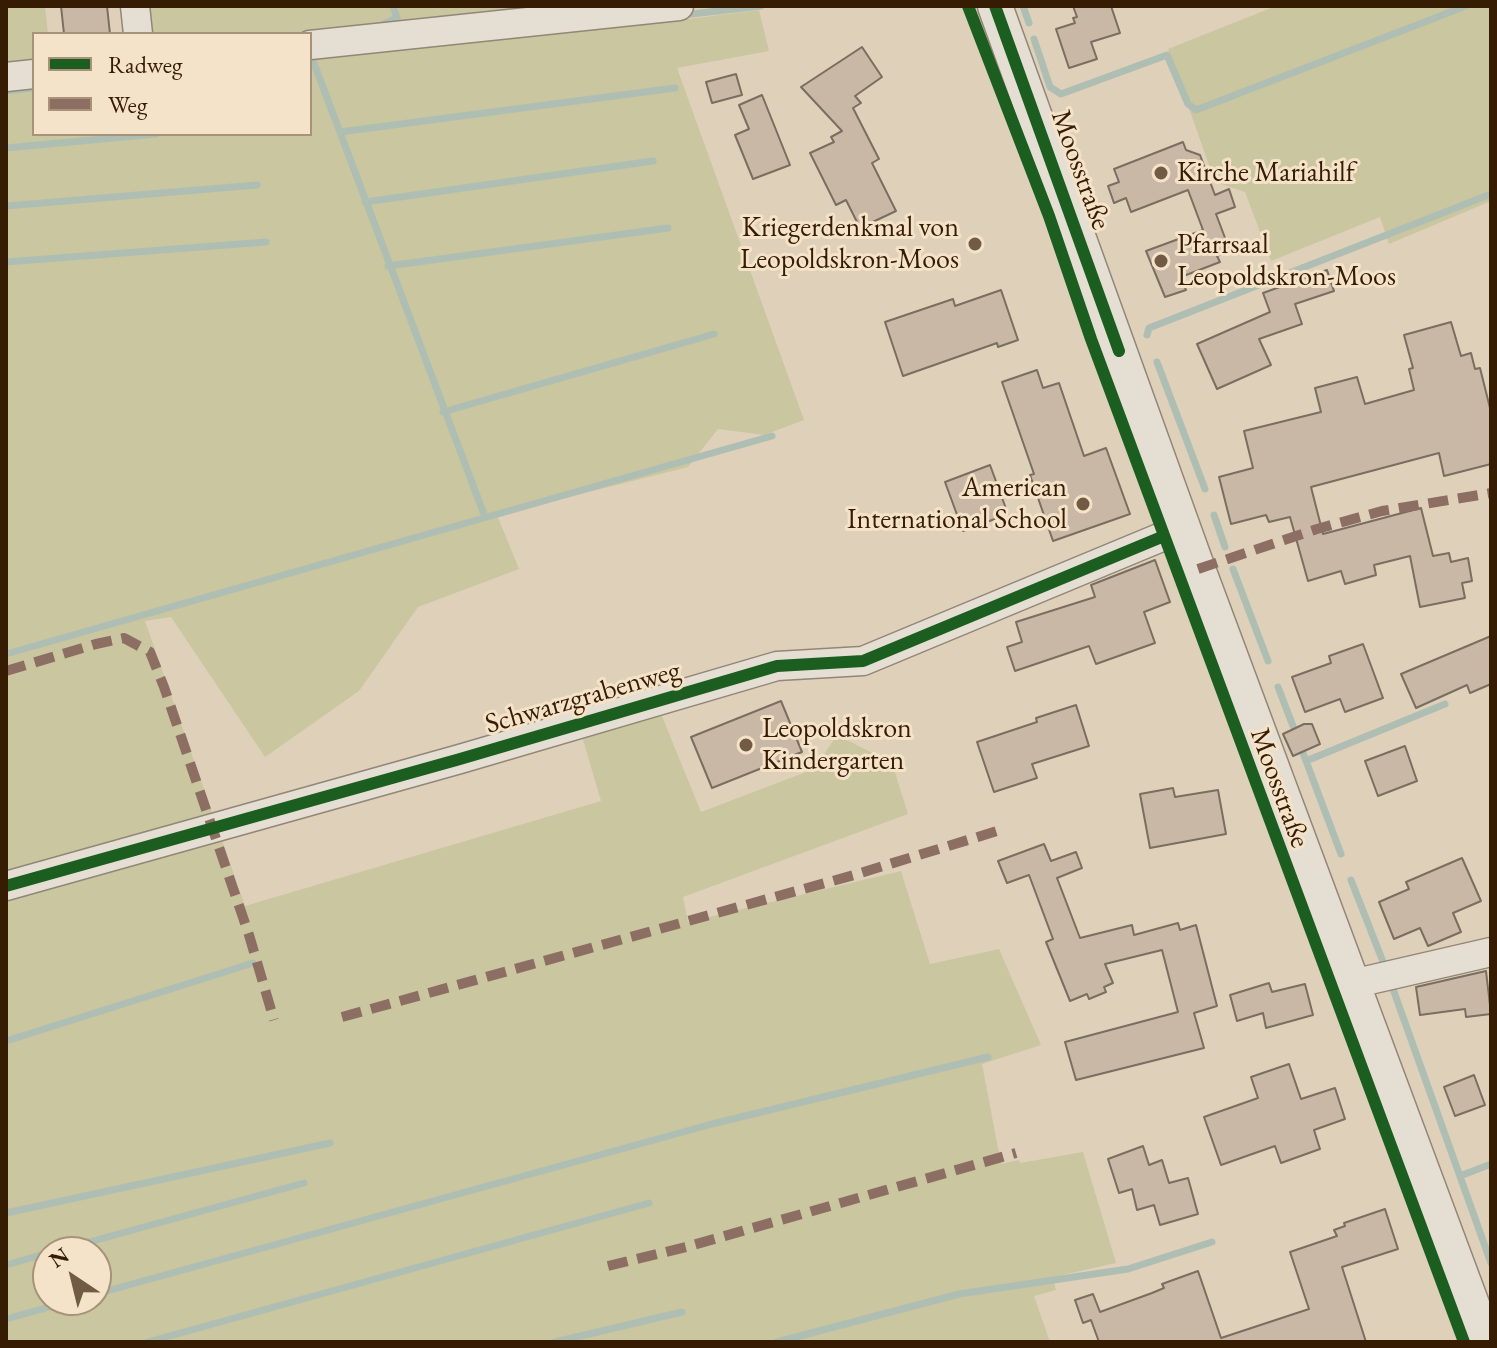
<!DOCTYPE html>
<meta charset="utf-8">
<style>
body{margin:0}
#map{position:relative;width:1497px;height:1348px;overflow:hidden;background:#dfd0ba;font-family:"EB Garamond",serif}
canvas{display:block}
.frame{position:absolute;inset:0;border:8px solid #371c04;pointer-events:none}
.legend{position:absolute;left:32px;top:32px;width:280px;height:104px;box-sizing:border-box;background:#f4e3c8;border:2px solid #a8937a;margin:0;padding:10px 14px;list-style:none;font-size:24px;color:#371c04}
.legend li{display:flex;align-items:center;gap:16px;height:40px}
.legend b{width:40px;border:2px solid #a8937a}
.north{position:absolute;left:32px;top:1236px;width:80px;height:80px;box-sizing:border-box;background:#f4e3c8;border:2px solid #a8937a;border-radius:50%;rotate:325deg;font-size:22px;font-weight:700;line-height:32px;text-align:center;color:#371c04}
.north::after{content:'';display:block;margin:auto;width:28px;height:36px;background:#725b44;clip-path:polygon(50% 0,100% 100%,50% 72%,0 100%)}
</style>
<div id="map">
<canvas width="1497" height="1348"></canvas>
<div class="frame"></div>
<ul class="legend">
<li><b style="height:10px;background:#1b5e20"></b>Radweg</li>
<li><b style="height:10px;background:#8d6e63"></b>Weg</li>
</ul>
<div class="north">N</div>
</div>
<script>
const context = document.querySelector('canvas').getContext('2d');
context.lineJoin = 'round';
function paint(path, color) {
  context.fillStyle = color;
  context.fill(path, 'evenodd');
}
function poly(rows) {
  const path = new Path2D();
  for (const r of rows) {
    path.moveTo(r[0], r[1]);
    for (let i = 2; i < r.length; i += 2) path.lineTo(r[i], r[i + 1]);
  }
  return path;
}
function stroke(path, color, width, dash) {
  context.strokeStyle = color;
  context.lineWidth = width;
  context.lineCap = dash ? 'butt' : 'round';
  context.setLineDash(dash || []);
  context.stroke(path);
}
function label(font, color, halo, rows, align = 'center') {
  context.font = font + ' "EB Garamond",serif';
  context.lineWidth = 6;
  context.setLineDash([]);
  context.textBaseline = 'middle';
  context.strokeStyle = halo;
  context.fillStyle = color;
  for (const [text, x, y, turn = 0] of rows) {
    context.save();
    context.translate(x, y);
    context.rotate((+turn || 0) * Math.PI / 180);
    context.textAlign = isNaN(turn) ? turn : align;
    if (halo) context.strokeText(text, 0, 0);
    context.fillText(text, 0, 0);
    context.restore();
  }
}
paint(poly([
 [6,6,45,6,48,34,34,34,34,134,310,134,310,34,141,34,140,6,658,6,665,22,759,10,769,51,677,68,804,420,764,435,718,429,688,467,497,515,519,569,418,607,359,691,265,757,171,617,145,621,245,906,601,801,581,733,659,709,701,812,814,769,837,735,892,763,908,814,683,897,688,922,901,871,930,964,999,949,1041,1045,982,1064,1001,1164,1019,1160,1020,1163,1083,1152,1116,1263,1053,1277,1056,1290,1034,1296,1050,1342,6,1342],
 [48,1252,96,1252,96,1300,48,1300],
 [1276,6,1491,6,1491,201,1389,244,1380,217,1271,261,1245,192,1215,182,1168,49]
]), '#cac69f');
stroke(poly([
 [1023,6,1029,23],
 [683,15,761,6],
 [384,24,397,18,393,6],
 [1034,39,1050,87,1061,94,1167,55,1188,104,1196,110,1466,6],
 [312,58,485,517],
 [6,91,34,88],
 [340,132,675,88],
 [6,148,156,134],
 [365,202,653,161],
 [6,206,257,185],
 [6,262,266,242],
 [388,266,668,228],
 [1147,335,1149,328,1491,194],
 [1157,362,1205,489],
 [443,412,714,334],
 [1214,515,1225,547],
 [1233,569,1268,661],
 [6,654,772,436],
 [1278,687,1293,726],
 [1303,753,1341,854],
 [1306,761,1445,704],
 [1351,880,1385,967],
 [1393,989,1491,1263],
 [6,1041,253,963],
 [1460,1176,1491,1164],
 [6,1213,330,1143],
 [53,1252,304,1183],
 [6,1265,48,1253],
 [96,1294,712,1124,988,1057],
 [6,1319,75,1300],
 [148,1342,649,1203],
 [555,1342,682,1312],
 [777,1342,959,1294,1128,1269,1212,1242]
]), '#afbeb3', 7);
const building = poly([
 [61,6,107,6,110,34,64,34,61,6],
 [1073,6,1111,6,1120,33,1091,42,1097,59,1069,68,1056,29,1075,23,1073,18,1077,17,1073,6],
 [862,47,882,77,855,96,861,103,853,108,879,159,872,163,896,211,860,228,846,200,836,205,810,153,834,142,831,137,842,131,801,87,862,47],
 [736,74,742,95,712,103,706,82,736,74],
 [762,95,790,165,753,179,735,135,749,129,739,105,762,95],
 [1183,142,1186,150,1200,155,1215,195,1229,189,1235,207,1216,214,1230,251,1217,256,1220,262,1181,277,1186,290,1165,297,1146,251,1203,230,1188,190,1131,212,1126,198,1114,203,1108,186,1119,182,1114,169,1183,142],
 [1327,270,1334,291,1295,304,1302,324,1259,339,1271,365,1217,389,1197,344,1270,312,1263,293,1327,270],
 [1001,290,1018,340,998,347,997,343,903,376,885,322,953,299,955,306,1001,290],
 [1451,322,1461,356,1471,353,1475,369,1480,368,1491,412,1491,464,1444,476,1439,453,1311,487,1323,534,1421,508,1433,556,1449,553,1451,562,1468,558,1472,581,1462,583,1465,598,1420,607,1410,556,1374,565,1376,575,1345,584,1341,571,1308,581,1290,517,1269,522,1266,515,1231,524,1219,477,1253,468,1244,431,1321,412,1315,388,1357,377,1365,404,1414,390,1409,369,1413,368,1404,335,1451,322],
 [1037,370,1043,388,1059,383,1084,456,1106,448,1130,514,1053,541,1030,475,1034,474,1002,382,1037,370],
 [990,465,1008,514,963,531,945,482,990,465],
 [1155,560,1170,602,1144,612,1155,643,1096,664,1089,646,1015,671,1007,647,1022,642,1016,622,1095,597,1091,585,1155,560],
 [1491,636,1491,684,1470,693,1467,685,1416,708,1401,674,1491,636],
 [1363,644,1383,698,1345,712,1340,699,1305,712,1292,677,1331,663,1329,656,1363,644],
 [781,701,802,752,712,788,691,737,781,701],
 [1076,705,1089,746,1032,764,1037,778,994,792,977,742,1037,722,1036,718,1076,705],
 [1304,724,1312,724,1320,744,1293,756,1283,734,1304,724],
 [1405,746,1417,781,1378,796,1365,761,1405,746],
 [1173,788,1175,797,1218,790,1226,834,1150,848,1140,794,1173,788],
 [1044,844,1051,861,1076,852,1082,868,1057,878,1080,938,1132,925,1134,935,1178,923,1180,930,1196,925,1217,1006,1194,1013,1204,1048,1076,1080,1065,1042,1178,1012,1162,950,1105,964,1113,983,1104,987,1106,992,1089,999,1087,994,1070,1001,1046,942,1053,939,1029,875,1007,883,998,861,1044,844],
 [1462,858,1481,901,1453,913,1461,932,1428,946,1420,928,1394,939,1379,902,1409,889,1406,882,1462,858],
 [1486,971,1491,1014,1466,1017,1465,1009,1420,1015,1416,987,1486,971],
 [1269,983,1272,992,1305,984,1313,1015,1266,1028,1263,1013,1237,1021,1230,995,1269,983],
 [1289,1064,1301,1099,1335,1088,1345,1119,1314,1130,1320,1149,1281,1163,1275,1146,1221,1165,1204,1117,1258,1098,1251,1077,1289,1064],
 [1474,1075,1485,1105,1455,1116,1444,1087,1474,1075],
 [1143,1146,1149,1165,1162,1160,1169,1183,1188,1178,1198,1214,1160,1225,1154,1205,1137,1210,1132,1189,1119,1193,1108,1159,1143,1146],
 [1385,1209,1398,1249,1342,1267,1366,1342,1099,1342,1091,1320,1083,1323,1075,1300,1093,1294,1100,1312,1152,1293,1164,1288,1162,1284,1198,1271,1221,1338,1309,1309,1290,1252,1337,1236,1334,1230,1345,1226,1344,1223,1385,1209]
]);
paint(building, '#cab8a7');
stroke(building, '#796e5f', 2);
const minor = poly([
 [135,6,138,34],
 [310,45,679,6],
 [6,77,34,74],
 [6,886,460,759,777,666,863,661,1164,536,1183,530],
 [1352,984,1491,952]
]);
const tertiary = poly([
 [995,6,1198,569,1486,1342]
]);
stroke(minor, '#928677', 31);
stroke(tertiary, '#928677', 37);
stroke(minor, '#e5ded2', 28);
stroke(tertiary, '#e5ded2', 34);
stroke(poly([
 [1198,569,1317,529,1382,511,1491,493],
 [6,671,96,644,124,638,150,652,164,687,249,935,274,1020],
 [342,1017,854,875,997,831],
 [608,1266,686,1247,1016,1153]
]), '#8d6e63', 10, [20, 10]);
stroke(poly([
 [968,6,1049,216,1091,339,1464,1342],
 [995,6,1119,351],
 [6,886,460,759,777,666,863,661,1164,536]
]), '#1b5e20', 12);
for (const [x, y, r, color] of [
 [1161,173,8,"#725b44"],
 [975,244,8,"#725b44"],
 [1161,261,8,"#725b44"],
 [1083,504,8,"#725b44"],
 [746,745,8,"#725b44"]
]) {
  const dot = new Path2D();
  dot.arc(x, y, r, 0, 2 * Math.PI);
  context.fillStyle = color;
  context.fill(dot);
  stroke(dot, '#f4e3c8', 3);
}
label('28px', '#371c04', '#f4e3c8', [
 ["Moosstraße",1080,170,70],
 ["Schwarzgrabenweg",583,698,-16],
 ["Moosstraße",1279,788,70]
]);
label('28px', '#371c04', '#f4e3c8', [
 ["Kirche Mariahilf",1177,173],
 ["Kriegerdenkmal von",959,228,"right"],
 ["Leopoldskron-Moos",959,260,"right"],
 ["Pfarrsaal",1177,245],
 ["Leopoldskron-Moos",1177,277],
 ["American",1067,488,"right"],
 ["International School",1067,520,"right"],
 ["Leopoldskron",762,729],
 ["Kindergarten",762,761]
], 'left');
</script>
